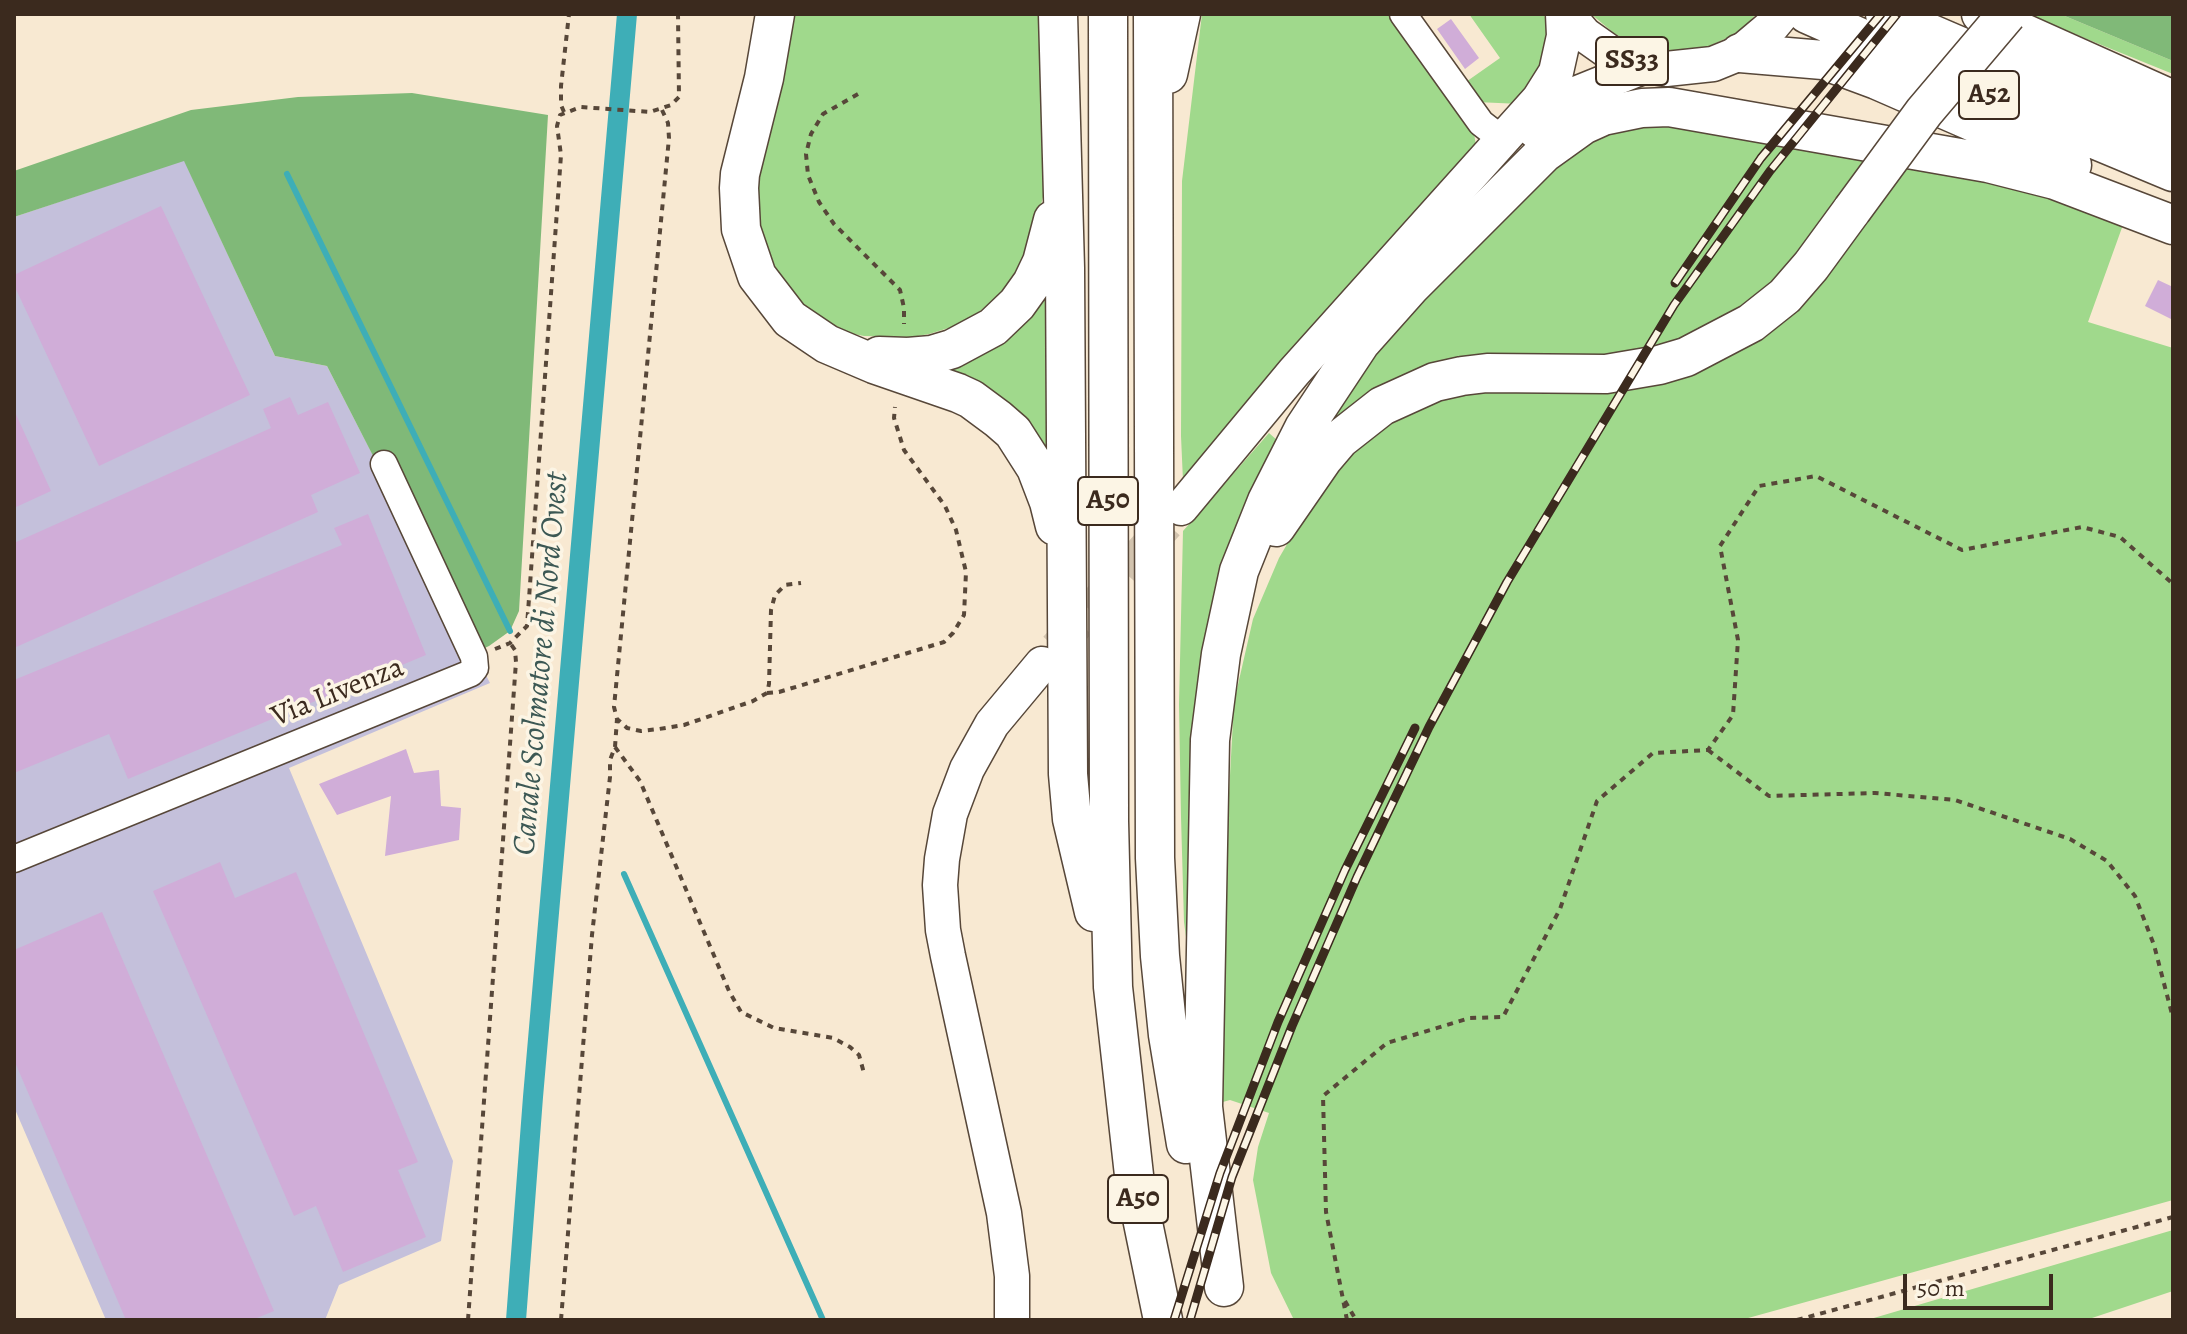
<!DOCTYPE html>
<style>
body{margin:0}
#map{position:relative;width:2187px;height:1334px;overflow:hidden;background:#f8e9d2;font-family:Alegreya,serif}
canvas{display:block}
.frame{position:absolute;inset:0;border:16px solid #3b2a1e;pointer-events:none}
.scale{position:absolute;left:1903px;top:1274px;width:150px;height:36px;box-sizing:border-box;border:4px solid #3b2a1e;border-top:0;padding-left:10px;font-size:24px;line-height:28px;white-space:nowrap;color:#3b2a1e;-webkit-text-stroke:6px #fcf5e5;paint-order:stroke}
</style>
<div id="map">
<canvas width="2187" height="1334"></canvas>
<div class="frame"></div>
<div class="scale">50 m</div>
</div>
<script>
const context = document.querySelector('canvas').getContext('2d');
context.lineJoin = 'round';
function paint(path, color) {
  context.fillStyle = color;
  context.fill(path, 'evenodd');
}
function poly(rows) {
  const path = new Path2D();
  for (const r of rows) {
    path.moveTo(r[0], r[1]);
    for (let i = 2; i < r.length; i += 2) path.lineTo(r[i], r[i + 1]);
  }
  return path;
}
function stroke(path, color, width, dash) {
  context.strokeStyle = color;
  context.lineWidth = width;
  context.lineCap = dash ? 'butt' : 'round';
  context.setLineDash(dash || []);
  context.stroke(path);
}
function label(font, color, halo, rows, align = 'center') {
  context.font = font + ' Alegreya,serif';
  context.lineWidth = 7;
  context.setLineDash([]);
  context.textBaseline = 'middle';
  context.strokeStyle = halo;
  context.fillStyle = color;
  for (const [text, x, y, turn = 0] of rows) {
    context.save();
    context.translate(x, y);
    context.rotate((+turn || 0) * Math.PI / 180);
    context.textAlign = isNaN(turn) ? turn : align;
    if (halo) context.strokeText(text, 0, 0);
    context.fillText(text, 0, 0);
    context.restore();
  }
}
paint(poly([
 [184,160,275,356,327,366,490,683,289,768,453,1161,441,1241,339,1285,325,1320,106,1320,14,1107,14,217]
]), '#c4c0db');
paint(poly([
 [789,14,1040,14,1046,156,1043,197,1032,239,1019,268,1002,292,979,312,955,326,929,334,912,337,864,336,838,331,814,316,782,285,759,237,754,184],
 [1202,14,1393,14,1474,133,1476,146,1183,481,1181,436,1182,181],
 [1469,14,1544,14,1549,33,1550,55,1521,104,1476,102,1463,84,1500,58],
 [1591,14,1756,14,1745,27,1727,38,1707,47,1685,51,1649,49,1631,42,1615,34],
 [2025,14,2060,14,2173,61,2173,74],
 [1639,121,1686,123,1910,162,1913,158,1993,175,2124,222,2088,322,2173,348,2173,1200,1741,1320,1294,1320,1271,1273,1253,1180,1258,1147,1269,1113,1230,1100,1212,1105,1234,702,1253,619,1279,558,1322,484,1348,456,1391,420,1437,398,1464,391,1581,392,1642,385,1683,376,1756,340,1790,313,1838,261,1868,220,1840,202,1774,287,1729,322,1670,350,1624,360,1588,363,1491,359,1448,364,1407,376,1378,393,1344,416,1309,454,1307,453,1325,418,1350,383,1389,335,1504,205,1535,174,1590,136,1614,126],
 [1051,268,1051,462,925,363],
 [1269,433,1278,441,1253,489,1191,974,1184,922,1181,817,1179,704,1183,531],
 [2173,1230,2173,1291,2086,1320,1867,1320]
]), '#a0d98c');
paint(poly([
 [2060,14,2173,14,2173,61],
 [412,93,548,115,519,611,510,631,489,646,474,653,327,366,275,356,184,161,14,217,14,171,191,110,298,97]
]), '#80b978');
stroke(poly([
 [287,174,510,631],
 [624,874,823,1320]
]), '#3eaeb7', 6);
stroke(poly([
 [516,1320,533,1097,627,14]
]), '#3eaeb7', 20);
paint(poly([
 [1451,19,1479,58,1465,69,1437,29],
 [161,206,250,395,99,466,14,285,14,275],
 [2158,280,2173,287,2173,320,2145,306],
 [290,397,298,415,328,402,360,473,311,495,318,512,14,648,14,543,271,428,263,409],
 [14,410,51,491,14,508],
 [368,514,426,655,128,779,109,734,14,773,14,680,342,545,334,528],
 [406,749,414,773,439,770,441,806,461,808,459,840,385,856,391,796,337,815,319,784],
 [220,862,235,898,296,872,418,1162,398,1170,426,1237,343,1272,316,1206,294,1216,153,891],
 [102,912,274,1311,252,1320,126,1320,14,1060,14,950]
]), '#d0add8');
stroke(poly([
 [1056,648,1167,524]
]), '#d2c3ae', 34, [34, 17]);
const minor = poly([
 [1403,14,1481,123,1503,140],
 [14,859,471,673,475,668,474,657,384,464]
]);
const major = poly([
 [1567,14,1585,35,1612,54,1645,66,1666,69,1713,64,1740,53,1772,26,1782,14],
 [1535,131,1563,103,1578,93,1645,66],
 [1181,508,1294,372,1539,99,1556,72,1564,36,1563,14],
 [1012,1320,1012,1276,1004,1213,948,956,943,930,940,885,942,859,950,814,967,769,992,724,1042,664]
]);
const highway = poly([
 [775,14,764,78,740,174,739,188,741,229,757,276,790,319,827,344,874,364,958,393,971,399,998,419,1013,432,1036,468,1049,502,1055,526],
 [1058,14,1065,268,1068,774,1072,819,1094,912],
 [1108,14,1109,821,1113,987,1135,1184,1163,1320],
 [1153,14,1155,858,1160,956,1168,1035,1186,1144],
 [1807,14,2017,107,2173,172],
 [1885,14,2173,138],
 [1981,14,2173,100],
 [1740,53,1823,60,1877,80,2072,165],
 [1168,74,1181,14],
 [879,356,908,357,932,355,952,349,993,327,1017,304,1032,283,1042,262,1053,220],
 [1276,527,1323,459,1340,439,1382,406,1435,382,1462,376,1487,373,1606,374,1659,365,1686,357,1751,323,1785,296,1811,266,1852,210],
 [1224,1287,1203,1107,1210,740,1221,654,1239,571,1267,501,1304,428,1361,342,1410,287,1544,153,1583,125,1603,116,1642,108,1669,107,1988,163,2055,180,2173,225]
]);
stroke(minor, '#574739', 29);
stroke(major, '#574739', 37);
stroke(highway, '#574739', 41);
stroke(poly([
 [858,94,823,114,811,134,806,154,808,175,819,202,834,224,900,290,904,308,904,324],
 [662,110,668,123,669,138,614,707,617,719,627,728,641,731,659,729,684,725,753,701,767,693,769,684,771,610,775,595,785,585,801,583],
 [564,112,561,105,561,86,569,14],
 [495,649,510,643,527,626,561,155,557,126,560,115,581,107,650,112,671,105,679,97,678,14],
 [767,693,779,692,944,642,953,633,964,615,966,572,956,530,945,506,904,450,894,418,895,407],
 [615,747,640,781,729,991,741,1012,774,1028,833,1038,850,1047,859,1055,864,1073],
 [1708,750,1769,796,1875,793,1955,800,2070,839,2107,861,2135,896,2154,945,2173,1018],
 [1345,1301,1356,1320],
 [468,1320,516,662,515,650,510,643],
 [561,1320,592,935,610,777,610,760,615,747,617,719],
 [1347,1320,1326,1212,1323,1096,1387,1043,1470,1018,1503,1017,1560,909,1597,801,1653,753,1708,750,1733,715,1738,640,1720,546,1759,486,1816,476,1962,550,2082,527,2120,537,2173,584],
 [1797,1320,2173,1217]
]), '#574739', 4, [6, 6]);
stroke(minor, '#fff', 26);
stroke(major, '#fff', 34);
stroke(highway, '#fff', 38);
const rail = poly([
 [1675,283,1761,158,1881,14],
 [1174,1320,1220,1173,1278,1022,1345,870,1415,728],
 [1190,1320,1232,1177,1292,1026,1357,877,1429,727,1507,582,1674,305,1770,171,1897,14]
]);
stroke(rail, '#3b2a1e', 9);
stroke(rail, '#fcf5e5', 6, [18]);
const highwayBridge = poly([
 [1852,210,1924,112,2007,14]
]);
stroke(highwayBridge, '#574739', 41, []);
stroke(highwayBridge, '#fff', 38);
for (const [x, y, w] of [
 [1632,61,72],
 [1989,95,60],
 [1108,501,60],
 [1138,1199,60]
]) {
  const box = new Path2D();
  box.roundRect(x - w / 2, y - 24, w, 48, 6);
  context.fillStyle = '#fcf5e5';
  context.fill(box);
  stroke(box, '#3b2a1e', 2);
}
label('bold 28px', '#3b2a1e', null, [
 ["SS33",1632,61],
 ["A52",1989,95],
 ["A50",1108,501],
 ["A50",1138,1199]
]);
label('30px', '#3b2a1e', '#fcf5e5', [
 ["Via Livenza",338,693,-22]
]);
label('italic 32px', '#3c5854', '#fcf5e5', [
 ["Canale Scolmatore di Nord Ovest",542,664,-85]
]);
</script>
